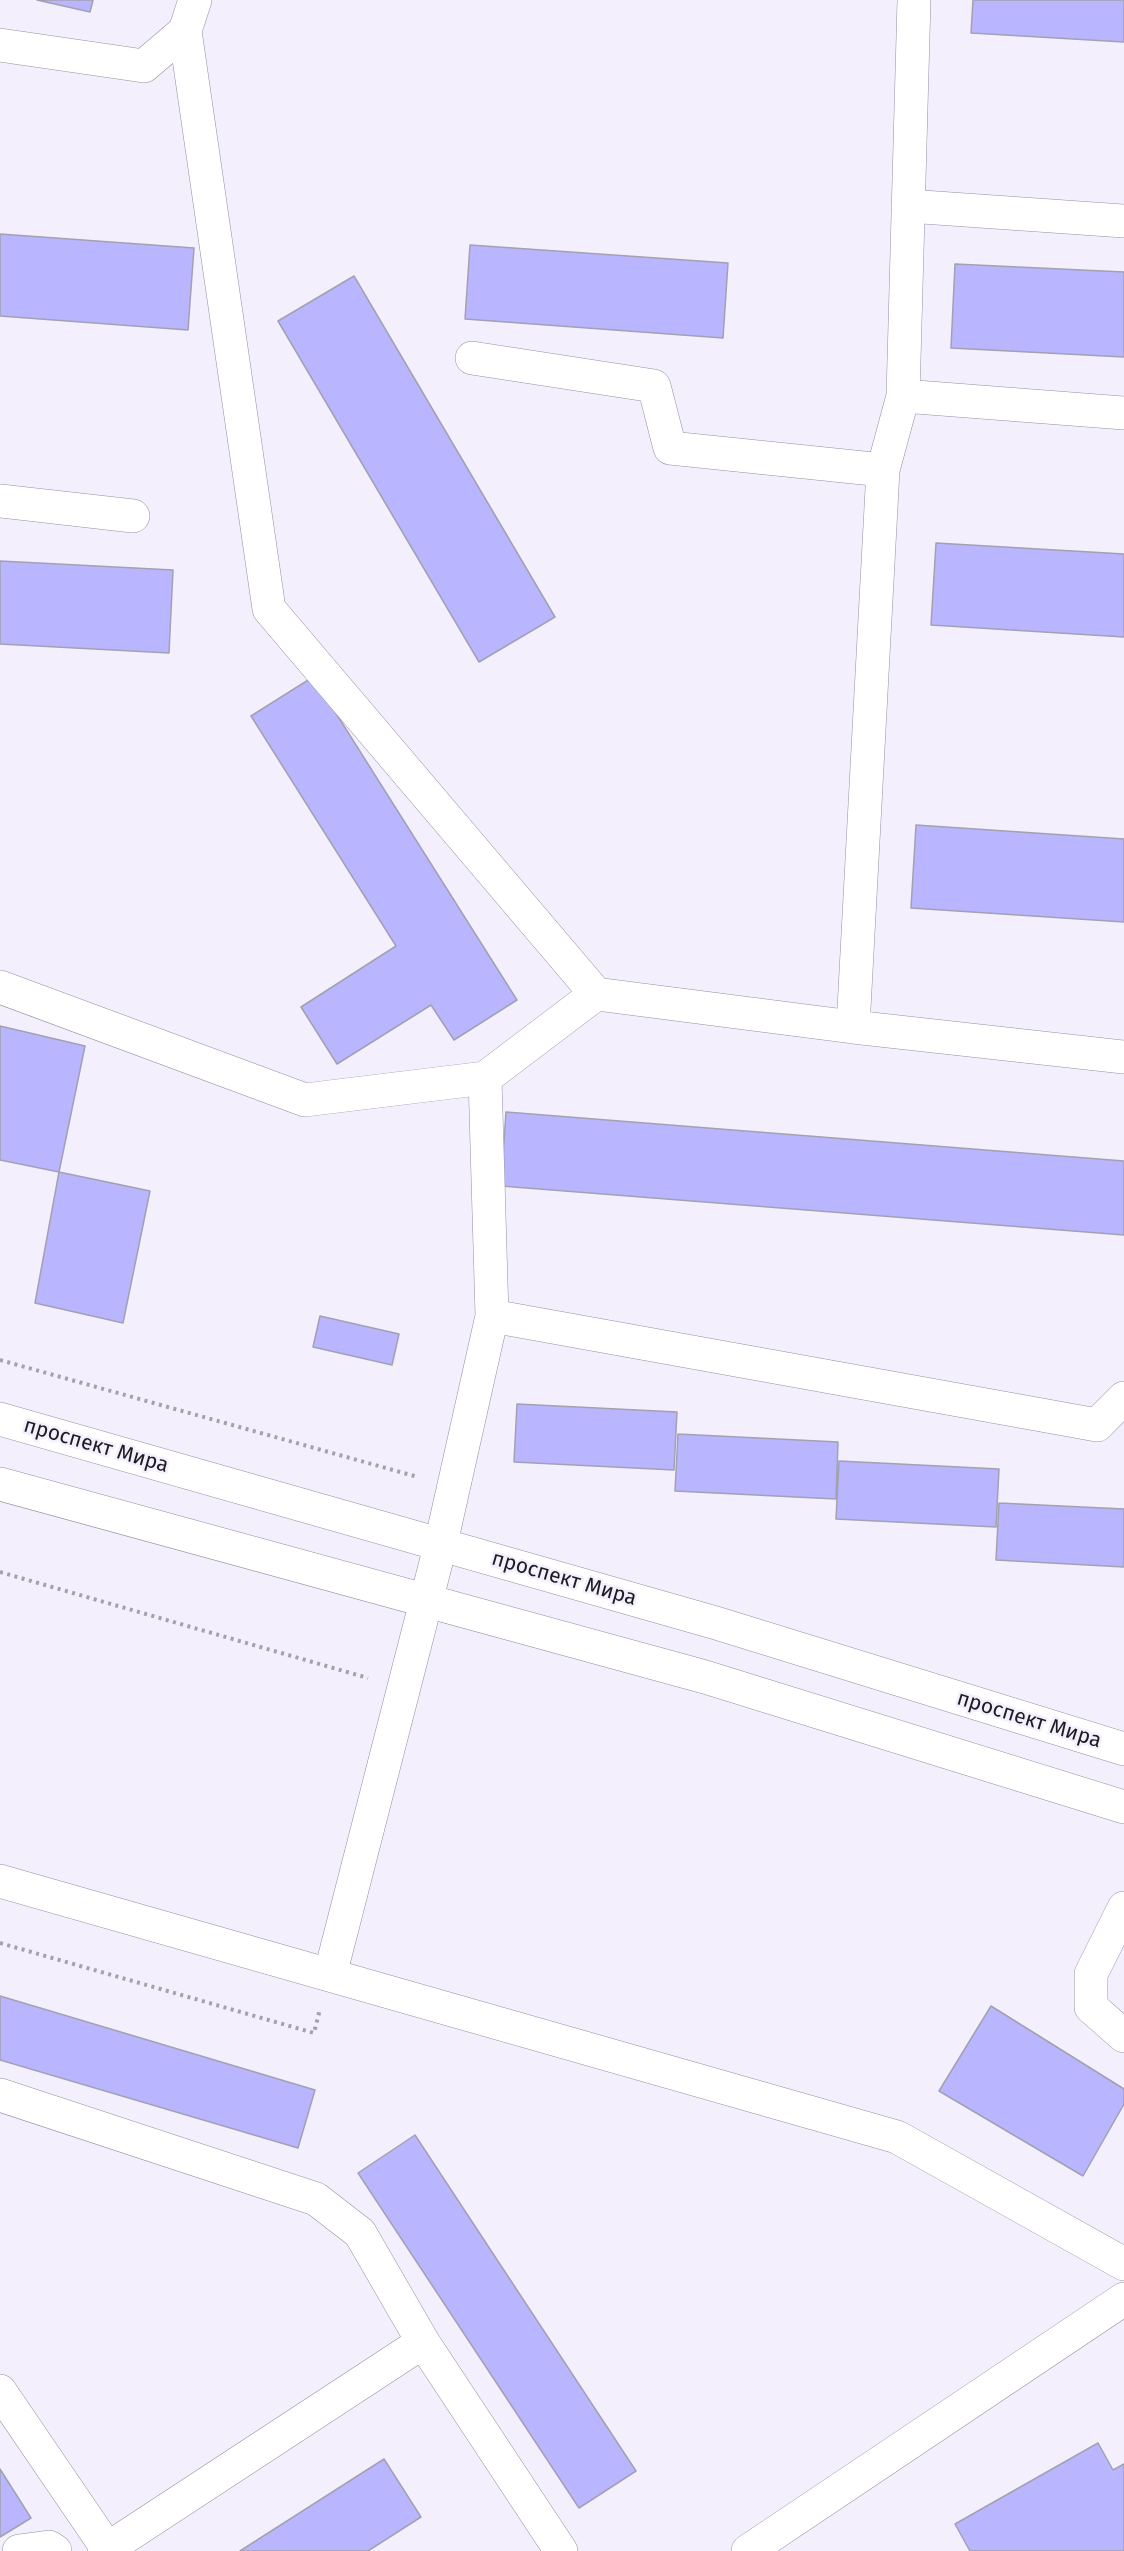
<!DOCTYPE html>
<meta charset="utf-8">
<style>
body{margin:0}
canvas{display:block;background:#f3effd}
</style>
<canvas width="1124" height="2551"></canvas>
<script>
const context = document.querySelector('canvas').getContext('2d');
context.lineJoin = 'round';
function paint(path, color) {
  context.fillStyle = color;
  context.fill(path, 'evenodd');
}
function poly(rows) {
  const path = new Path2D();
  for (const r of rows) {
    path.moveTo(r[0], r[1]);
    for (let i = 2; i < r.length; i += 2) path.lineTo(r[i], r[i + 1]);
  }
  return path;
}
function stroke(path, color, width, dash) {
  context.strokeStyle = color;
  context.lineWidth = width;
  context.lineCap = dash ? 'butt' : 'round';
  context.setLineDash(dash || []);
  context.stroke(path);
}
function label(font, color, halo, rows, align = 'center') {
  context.font = font + ' "Fira Sans",sans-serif';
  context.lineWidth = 5;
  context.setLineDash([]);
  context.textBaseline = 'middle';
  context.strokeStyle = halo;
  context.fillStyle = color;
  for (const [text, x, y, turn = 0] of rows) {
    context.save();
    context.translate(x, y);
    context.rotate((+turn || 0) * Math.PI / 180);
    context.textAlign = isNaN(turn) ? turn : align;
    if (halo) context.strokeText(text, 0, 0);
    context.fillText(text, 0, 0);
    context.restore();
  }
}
const building = poly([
 [37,0,93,0,90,12,37,0],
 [973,0,1124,0,1124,42,971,33,973,0],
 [0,234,194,248,188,330,0,316,0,234],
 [470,245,728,263,723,338,465,319,470,245],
 [955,264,1124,272,1124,357,951,348,955,264],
 [354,276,555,617,479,662,278,321,354,276],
 [936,543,1124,554,1124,637,931,625,936,543],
 [0,561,173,570,169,653,0,644,0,561],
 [313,677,517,1000,454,1040,431,1005,337,1064,301,1007,396,946,251,716,313,677],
 [916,825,1124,839,1124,922,911,908,916,825],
 [0,1026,85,1046,59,1172,0,1160,0,1026],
 [506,1112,1124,1161,1124,1235,501,1186,506,1112],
 [59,1172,150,1191,123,1323,35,1303,59,1172],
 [320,1316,399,1334,392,1365,313,1347,320,1316],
 [517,1404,677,1412,674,1470,514,1462,517,1404],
 [678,1434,838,1442,836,1499,675,1491,678,1434],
 [839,1461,999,1469,996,1527,836,1519,839,1461],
 [999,1503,1124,1509,1124,1567,996,1560,999,1503],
 [0,1996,315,2090,298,2148,0,2060,0,1996],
 [991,2006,1124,2089,1124,2104,1083,2176,939,2091,991,2006],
 [415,2135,636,2471,579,2508,358,2173,415,2135],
 [1098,2443,1113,2470,1124,2464,1124,2551,970,2551,955,2524,1098,2443],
 [384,2459,421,2517,368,2551,240,2551,384,2459],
 [0,2469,31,2518,0,2537,0,2469]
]);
paint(building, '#bab5ff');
stroke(building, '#a2a1b2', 1.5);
const minor = poly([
 [195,0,185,31,269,609,596,994],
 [0,45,144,66,185,31],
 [908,206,1124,221],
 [472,358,654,386,670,448,883,470],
 [903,396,1124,413],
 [0,501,133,516],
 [0,987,305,1100,485,1078],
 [853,1027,1124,1057],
 [492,1316,485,1078,596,994,853,1027,883,470,903,396,914,0],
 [0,1881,897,2137,1124,2264],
 [1124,1908,1091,1974,1091,2007,1124,2036],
 [330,1975,441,1543,492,1316,1097,1425,1124,1398],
 [0,2095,316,2199,360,2233,423,2342],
 [0,2391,107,2548],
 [19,2551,49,2547,55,2551],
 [104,2551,423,2342,561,2551],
 [748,2551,1124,2299]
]);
const major = poly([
 [0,1419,716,1623,1124,1749],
 [0,1484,705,1677,1124,1807]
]);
stroke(minor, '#9591a1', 34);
stroke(major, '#9591a1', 34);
stroke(poly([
 [0,1360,418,1477],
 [0,1572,368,1678],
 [0,1943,314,2033,320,2009]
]), '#a4a1ac', 4, [3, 4.5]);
stroke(minor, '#fff', 33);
stroke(major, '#fff', 33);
label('21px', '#1d1b21', '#f3effd', [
 ["проспект Мира",96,1446,16],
 ["проспект Мира",564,1579,16],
 ["проспект Мира",1029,1720,17]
]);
</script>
